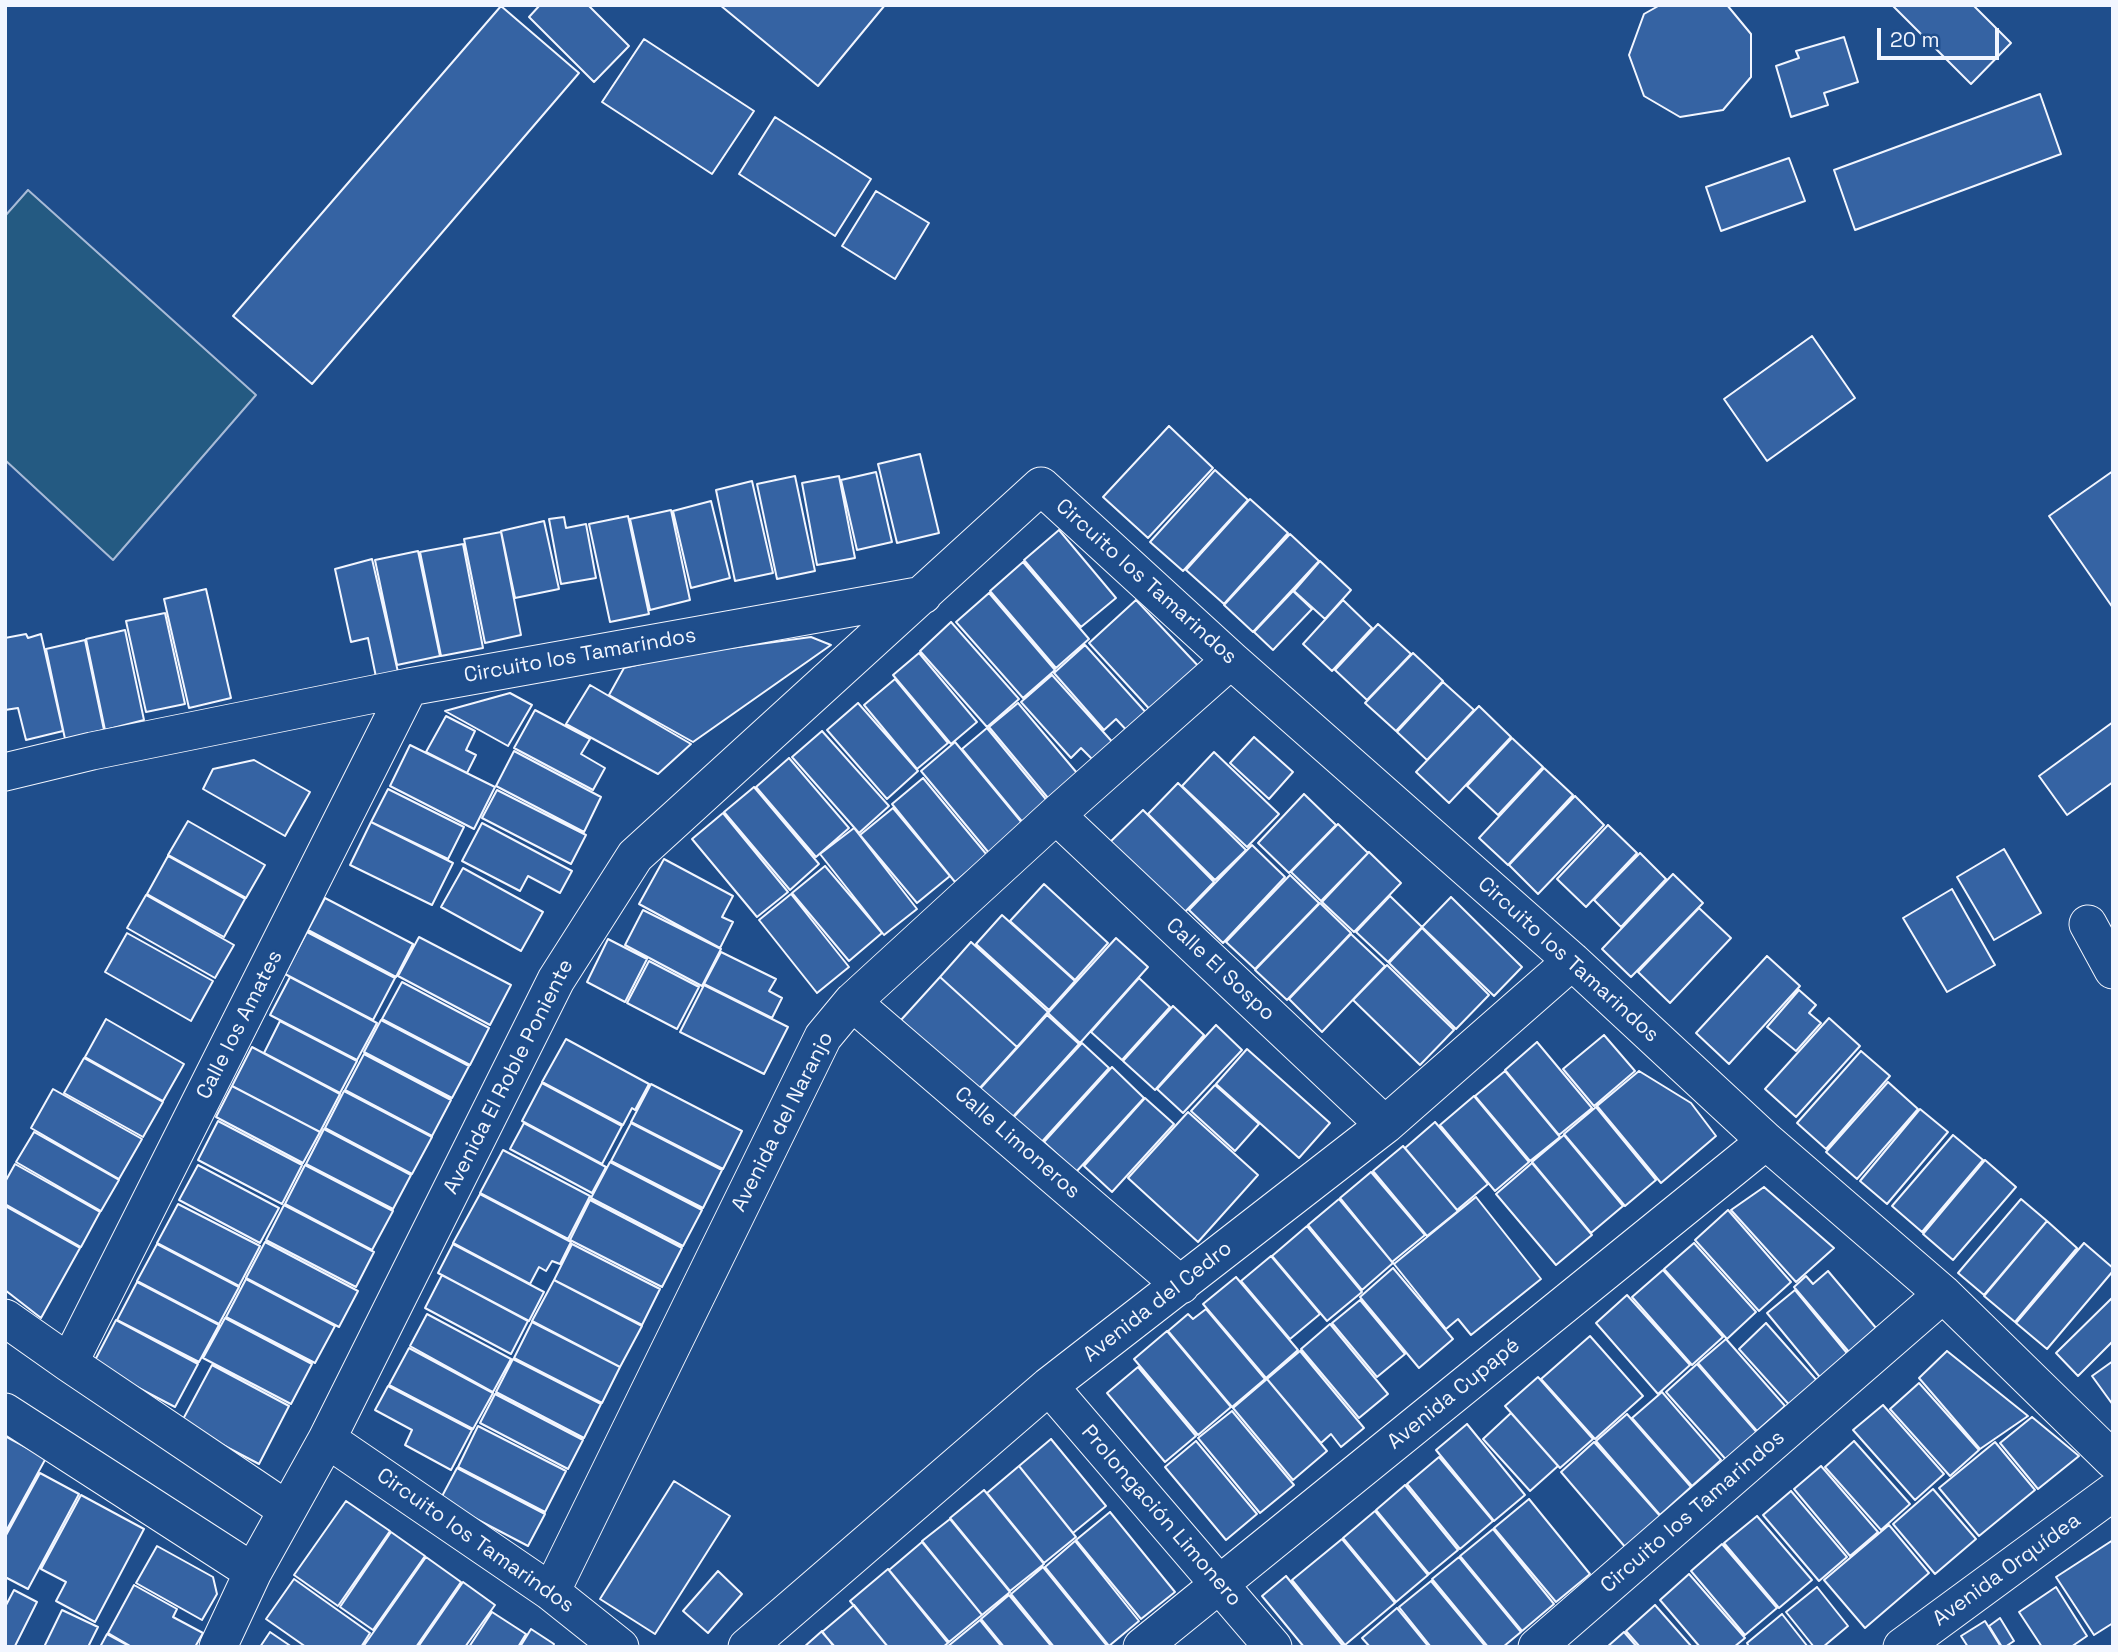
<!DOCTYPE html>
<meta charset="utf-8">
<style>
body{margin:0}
#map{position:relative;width:2118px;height:1652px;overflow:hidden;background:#1f4e8c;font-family:"Space Grotesk",sans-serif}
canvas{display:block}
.frame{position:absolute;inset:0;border:7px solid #f2f6ff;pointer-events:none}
.scale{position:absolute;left:1877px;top:28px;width:122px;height:32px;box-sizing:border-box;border:4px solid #f2f6ff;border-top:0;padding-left:9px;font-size:21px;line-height:24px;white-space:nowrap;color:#f2f6ff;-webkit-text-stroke:5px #1f4e8c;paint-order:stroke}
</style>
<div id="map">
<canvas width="2118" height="1652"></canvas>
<div class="frame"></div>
<div class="scale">20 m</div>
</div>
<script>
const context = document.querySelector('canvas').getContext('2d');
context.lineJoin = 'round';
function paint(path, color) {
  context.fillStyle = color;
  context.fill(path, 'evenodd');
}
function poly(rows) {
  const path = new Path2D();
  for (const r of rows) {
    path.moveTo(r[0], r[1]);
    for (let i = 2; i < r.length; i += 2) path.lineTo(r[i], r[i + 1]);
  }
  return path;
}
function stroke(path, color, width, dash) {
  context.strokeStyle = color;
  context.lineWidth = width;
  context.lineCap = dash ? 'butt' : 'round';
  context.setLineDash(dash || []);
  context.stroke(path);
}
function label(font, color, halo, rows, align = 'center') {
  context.font = font + ' "Space Grotesk",sans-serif';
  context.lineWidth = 5;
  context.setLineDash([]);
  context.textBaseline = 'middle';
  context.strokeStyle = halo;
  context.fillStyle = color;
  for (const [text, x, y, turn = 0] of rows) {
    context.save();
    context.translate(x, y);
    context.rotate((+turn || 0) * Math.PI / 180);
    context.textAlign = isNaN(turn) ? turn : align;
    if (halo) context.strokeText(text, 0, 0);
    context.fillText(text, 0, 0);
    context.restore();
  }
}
const green = poly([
 [28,190,256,395,113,560,5,460,5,216,28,190]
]);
paint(green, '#245a82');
stroke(green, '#a8bbd7', 2);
const building = poly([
 [540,5,588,5,629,46,594,82,529,17,540,5],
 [720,5,885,5,818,86,720,5],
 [1660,5,1727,5,1751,34,1751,77,1723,110,1680,117,1644,96,1629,55,1644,14,1660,5],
 [1892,5,1973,5,2011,43,1971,84,1892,5],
 [501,6,579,73,312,384,233,316,501,6],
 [1844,37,1858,82,1824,93,1828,105,1791,117,1776,66,1799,58,1796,51,1844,37],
 [644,39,754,111,712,174,602,102,644,39],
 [2040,94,2061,154,1855,230,1834,170,2040,94],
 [775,117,871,179,835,236,739,174,775,117],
 [1789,158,1805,201,1721,231,1706,187,1789,158],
 [876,191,929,223,895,279,842,246,876,191],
 [1812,336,1855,398,1767,461,1724,399,1812,336],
 [1169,426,1213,468,1148,538,1103,497,1169,426],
 [920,454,939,533,897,543,878,464,920,454],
 [1215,470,1248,500,1183,571,1150,542,1215,470],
 [2113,471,2113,608,2049,516,2113,471],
 [876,472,892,542,857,550,841,480,876,472],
 [795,476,815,571,777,579,757,484,795,476],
 [839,476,855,558,817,565,802,483,839,476],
 [752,481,773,573,735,581,716,490,752,481],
 [1250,499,1288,533,1224,604,1186,570,1250,499],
 [711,501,730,578,691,588,673,511,711,501],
 [671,510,690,600,650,610,630,519,671,510],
 [628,516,649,614,610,622,589,524,628,516],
 [564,517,566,528,586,524,596,578,561,584,549,519,564,517],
 [544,521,559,589,515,598,501,531,544,521],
 [1059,530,1116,598,1081,627,1024,560,1059,530],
 [501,532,521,635,485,643,464,539,501,532],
 [1290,534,1319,561,1253,632,1224,605,1290,534],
 [463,544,483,648,441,656,420,552,463,544],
 [418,551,440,656,397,665,375,560,418,551],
 [372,559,398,672,376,677,368,638,351,642,335,569,372,559],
 [1320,561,1351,590,1325,619,1294,591,1320,561],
 [1023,562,1089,639,1056,668,990,591,1023,562],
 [206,589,231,698,189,708,164,599,206,589],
 [1293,591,1312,609,1273,650,1254,632,1293,591],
 [989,593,1055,670,1023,698,956,622,989,593],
 [1136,600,1202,670,1154,714,1089,643,1136,600],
 [1343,600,1372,628,1332,671,1303,644,1343,600],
 [165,613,185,704,146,712,126,621,165,613],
 [951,622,1019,699,987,727,920,651,951,622],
 [1378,624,1411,654,1367,700,1335,670,1378,624],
 [125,630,144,720,105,730,86,639,125,630],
 [26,634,28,638,41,634,63,731,26,740,18,708,5,710,5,638,26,634],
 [811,637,831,645,693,742,609,695,624,668,679,655,811,637],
 [85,640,104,730,65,739,46,649,85,640],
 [1085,645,1150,717,1131,735,1116,719,1104,730,1054,673,1085,645],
 [919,653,977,722,951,744,893,675,919,653],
 [1413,653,1443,681,1396,731,1365,703,1413,653],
 [1052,675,1116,746,1097,764,1081,748,1071,758,1021,702,1052,675],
 [895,679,948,743,917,769,864,705,895,679],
 [1443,682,1474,710,1427,760,1397,732,1443,682],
 [590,685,691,744,658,774,566,724,590,685],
 [510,693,532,705,508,746,445,711,510,693],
 [858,703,918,771,887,799,827,730,858,703],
 [1018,703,1077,773,1048,798,989,727,1018,703],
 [1479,706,1511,737,1449,803,1416,772,1479,706],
 [535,710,590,739,581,754,605,768,593,790,514,748,535,710],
 [446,716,475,731,466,750,476,755,467,773,426,752,446,716],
 [2113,722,2113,782,2067,815,2039,776,2113,722],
 [987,728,1049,803,1024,824,962,749,987,728],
 [822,731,889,806,859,833,792,757,822,731],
 [1254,737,1293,772,1269,799,1230,763,1254,737],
 [1512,738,1543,767,1498,815,1467,786,1512,738],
 [955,742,1023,824,989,853,921,771,955,742],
 [410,745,495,787,474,829,390,786,410,745],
 [514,751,601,797,584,832,496,786,514,751],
 [1214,752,1279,814,1247,847,1182,786,1214,752],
 [789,758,849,828,816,857,756,787,789,758],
 [254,760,310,792,285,836,203,789,213,769,254,760],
 [1544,768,1573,795,1508,865,1479,838,1544,768],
 [923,778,987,855,955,882,892,804,923,778],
 [1178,783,1246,850,1215,880,1148,814,1178,783],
 [754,787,819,864,790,890,724,812,754,787],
 [388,789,464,827,448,859,371,822,388,789],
 [497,790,586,835,571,864,482,818,497,790],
 [1304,794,1336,825,1289,873,1258,843,1304,794],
 [1575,796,1604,825,1538,894,1509,865,1575,796],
 [893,808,950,876,917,903,860,835,893,808],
 [1143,810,1214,882,1180,917,1107,845,1143,810],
 [723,813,788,892,757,917,692,839,723,813],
 [188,821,265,865,246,898,168,855,188,821],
 [371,822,453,863,432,905,350,865,371,822],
 [482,823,572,871,560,893,528,876,520,891,462,861,482,823],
 [1338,824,1368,853,1321,901,1291,872,1338,824],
 [1608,825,1637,853,1586,907,1557,879,1608,825],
 [854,828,917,909,884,935,820,854,854,828],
 [1252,845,1285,877,1223,943,1189,910,1252,845],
 [2004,849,2041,913,1994,940,1957,877,2004,849],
 [1369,852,1401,883,1354,932,1322,902,1369,852],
 [1640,853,1666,879,1621,927,1594,900,1640,853],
 [168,856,245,899,224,937,147,894,168,856],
 [664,859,733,896,722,917,733,922,720,948,639,904,664,859],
 [825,866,882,933,849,961,792,893,825,866],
 [463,868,543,912,521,951,441,907,463,868],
 [1673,874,1703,903,1631,977,1602,949,1673,874],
 [1290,875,1319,903,1255,969,1226,942,1290,875],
 [1044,884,1108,943,1075,980,1010,921,1044,884],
 [1952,889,1995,965,1947,992,1903,918,1952,889],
 [791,894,849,967,817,993,759,920,791,894],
 [146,895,234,945,215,978,127,928,146,895],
 [1390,896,1422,927,1388,962,1356,932,1390,896],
 [1451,897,1522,967,1494,996,1422,927,1451,897],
 [325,898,413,944,396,977,308,930,325,898],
 [1320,903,1351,933,1287,1000,1255,970,1320,903],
 [1699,908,1731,938,1670,1003,1638,972,1699,908],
 [643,910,721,949,702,986,625,945,643,910],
 [1002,915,1075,981,1049,1010,976,944,1002,915],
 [1422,928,1489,995,1456,1029,1389,963,1422,928],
 [307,932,395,978,373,1020,285,974,307,932],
 [127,933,213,981,191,1021,105,972,127,933],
 [1351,934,1385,966,1322,1032,1289,999,1351,934],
 [419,937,511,985,490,1025,398,976,419,937],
 [1116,938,1148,967,1080,1043,1048,1013,1116,938],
 [608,939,647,959,625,1002,587,982,608,939],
 [971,942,1048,1012,1017,1047,940,977,971,942],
 [721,952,776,979,769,991,782,998,772,1018,704,984,721,952],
 [1767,956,1800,986,1729,1064,1696,1033,1767,956],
 [649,961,699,987,677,1029,627,1003,649,961],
 [1387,965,1454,1030,1420,1065,1353,1000,1387,965],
 [290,977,377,1023,357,1060,270,1015,290,977],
 [940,977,1017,1047,978,1090,901,1020,940,977],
 [1139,978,1170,1007,1122,1060,1091,1032,1139,978],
 [402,982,489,1028,470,1065,382,1019,402,982],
 [704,985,788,1027,764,1074,680,1032,704,985],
 [1799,990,1816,1005,1809,1013,1821,1023,1796,1051,1767,1027,1799,990],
 [1173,1006,1204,1035,1155,1090,1123,1061,1173,1006],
 [1047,1015,1079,1044,1010,1120,978,1091,1047,1015],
 [1829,1018,1860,1046,1796,1117,1765,1089,1829,1018],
 [106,1019,184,1064,163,1101,85,1057,106,1019],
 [381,1020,469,1066,452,1098,364,1052,381,1020],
 [280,1021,357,1061,340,1093,264,1053,280,1021],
 [1216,1025,1242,1050,1183,1113,1157,1089,1216,1025],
 [1604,1035,1635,1071,1594,1106,1563,1069,1604,1035],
 [566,1039,649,1084,635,1110,632,1108,623,1125,542,1082,566,1039],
 [1537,1042,1592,1108,1559,1135,1505,1070,1537,1042],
 [1082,1043,1109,1068,1038,1146,1011,1120,1082,1043],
 [252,1047,340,1094,320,1132,232,1086,252,1047],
 [1247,1049,1330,1123,1299,1158,1216,1084,1247,1049],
 [1861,1051,1890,1076,1826,1149,1797,1123,1861,1051],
 [364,1054,451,1100,432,1136,345,1090,364,1054],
 [84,1058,163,1102,143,1137,64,1093,84,1058],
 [1112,1067,1144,1098,1076,1172,1044,1142,1112,1067],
 [1505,1071,1560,1137,1530,1161,1475,1096,1505,1071],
 [1639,1071,1691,1103,1716,1136,1661,1183,1597,1106,1639,1071],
 [1888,1082,1918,1109,1857,1179,1826,1152,1888,1082],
 [542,1083,622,1126,602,1164,522,1121,542,1083],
 [651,1084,742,1131,723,1169,631,1122,651,1084],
 [1215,1085,1259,1124,1235,1151,1191,1111,1215,1085],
 [232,1086,320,1132,303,1163,216,1117,232,1086],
 [53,1089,142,1139,119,1179,31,1128,53,1089],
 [344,1091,432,1137,412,1174,325,1128,344,1091],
 [1474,1096,1529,1162,1495,1191,1440,1125,1474,1096],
 [1145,1098,1174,1124,1112,1192,1084,1166,1145,1098],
 [1596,1107,1656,1180,1625,1206,1564,1134,1596,1107],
 [1920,1109,1948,1132,1887,1204,1860,1181,1920,1109],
 [1188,1112,1258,1175,1198,1242,1128,1178,1188,1112],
 [218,1121,302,1165,282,1204,198,1160,218,1121],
 [1435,1122,1488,1184,1457,1210,1405,1148,1435,1122],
 [524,1123,606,1167,592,1193,510,1149,524,1123],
 [631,1123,722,1170,703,1208,611,1161,631,1123],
 [324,1129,411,1175,393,1209,306,1164,324,1129],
 [34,1132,119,1180,101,1211,16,1162,34,1132],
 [1564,1135,1623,1206,1591,1233,1532,1162,1564,1135],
 [1953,1135,1983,1160,1922,1232,1892,1206,1953,1135],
 [1403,1146,1458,1211,1427,1236,1373,1171,1403,1146],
 [503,1150,590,1196,568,1239,480,1193,503,1150],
 [1985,1160,2016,1187,1953,1260,1923,1234,1985,1160],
 [610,1162,702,1210,683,1246,591,1198,610,1162],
 [1532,1163,1592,1235,1556,1265,1496,1194,1532,1163],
 [15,1164,100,1212,81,1247,5,1204,5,1182,15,1164],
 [198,1165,279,1208,260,1243,179,1200,198,1165],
 [305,1165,393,1211,372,1250,285,1204,305,1165],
 [1371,1172,1425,1235,1392,1262,1340,1198,1371,1172],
 [1764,1187,1834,1248,1796,1282,1731,1210,1764,1187],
 [480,1194,571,1242,560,1264,552,1261,546,1271,539,1267,530,1284,453,1243,480,1194],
 [1476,1197,1541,1279,1471,1335,1458,1319,1446,1329,1394,1264,1476,1197],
 [1339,1199,1393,1263,1362,1290,1308,1225,1339,1199],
 [2021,1199,2047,1221,1984,1295,1958,1273,2021,1199],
 [590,1200,682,1248,662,1287,570,1240,590,1200],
 [178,1204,260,1246,239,1286,157,1243,178,1204],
 [284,1205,374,1252,356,1287,266,1240,284,1205],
 [5,1206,80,1248,41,1318,5,1290,5,1206],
 [1728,1210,1791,1282,1759,1311,1695,1240,1728,1210],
 [2047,1221,2077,1248,2015,1322,1984,1296,2047,1221],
 [1307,1226,1362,1292,1327,1321,1272,1256,1307,1226],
 [265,1242,358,1291,339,1327,246,1278,265,1242],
 [1694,1243,1756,1312,1727,1339,1664,1269,1694,1243],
 [2084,1243,2113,1268,2113,1271,2047,1349,2016,1323,2084,1243],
 [157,1244,239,1287,219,1324,137,1281,157,1244],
 [453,1244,544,1292,529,1321,438,1273,453,1244],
 [572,1244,660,1289,642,1325,554,1280,572,1244],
 [1271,1256,1320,1314,1290,1339,1241,1281,1271,1256],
 [1393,1268,1453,1339,1419,1368,1360,1297,1393,1268],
 [1663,1270,1723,1337,1692,1365,1632,1297,1663,1270],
 [1828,1271,1876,1328,1849,1352,1794,1287,1806,1276,1813,1284,1828,1271],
 [442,1275,528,1321,511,1354,425,1308,442,1275],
 [1236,1277,1298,1350,1266,1378,1203,1304,1236,1277],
 [246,1279,335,1326,315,1363,226,1317,246,1279],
 [554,1280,642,1326,620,1367,532,1321,554,1280],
 [137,1282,219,1325,199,1362,117,1320,137,1282],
 [1795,1290,1851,1358,1823,1381,1767,1313,1795,1290],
 [1627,1295,1690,1365,1658,1394,1596,1323,1627,1295],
 [2113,1297,2113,1341,2078,1376,2056,1353,2113,1297],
 [1360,1300,1405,1354,1377,1377,1332,1323,1360,1300],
 [1206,1309,1265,1379,1232,1407,1168,1331,1188,1314,1193,1319,1206,1309],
 [427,1314,511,1359,493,1392,410,1346,427,1314],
 [225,1318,312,1364,291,1404,203,1358,225,1318],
 [116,1320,198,1364,175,1407,93,1364,116,1320],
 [532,1322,620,1367,602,1403,514,1358,532,1322],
 [1766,1323,1820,1384,1793,1409,1739,1349,1766,1323],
 [1330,1324,1388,1394,1359,1418,1301,1349,1330,1324],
 [1167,1331,1231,1407,1198,1435,1134,1359,1167,1331],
 [1590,1336,1643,1396,1595,1439,1541,1379,1590,1336],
 [1726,1339,1785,1406,1757,1431,1698,1363,1726,1339],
 [409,1348,493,1393,473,1429,389,1385,409,1348],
 [1300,1351,1364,1428,1341,1447,1331,1434,1321,1443,1267,1379,1300,1351],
 [1947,1351,2028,1416,1980,1449,1919,1378,1947,1351],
 [513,1359,601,1404,584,1438,496,1392,513,1359],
 [2113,1361,2113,1405,2092,1376,2113,1361],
 [1697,1364,1760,1436,1729,1463,1666,1392,1697,1364],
 [212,1365,289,1406,259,1464,181,1423,212,1365],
 [1138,1367,1196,1436,1165,1462,1107,1393,1138,1367],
 [1538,1377,1593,1439,1560,1468,1505,1406,1538,1377],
 [1267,1379,1327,1451,1293,1480,1233,1408,1267,1379],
 [1919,1383,1979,1450,1950,1476,1890,1409,1919,1383],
 [388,1386,472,1430,451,1470,405,1445,412,1430,375,1410,388,1386],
 [1662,1392,1721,1460,1692,1486,1632,1418,1662,1392],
 [495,1394,583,1440,568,1469,480,1423,495,1394],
 [1883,1405,1944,1474,1915,1500,1853,1430,1883,1405],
 [1232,1411,1294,1485,1260,1513,1198,1438,1232,1411],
 [1511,1413,1558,1466,1530,1491,1483,1439,1511,1413],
 [1627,1414,1691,1487,1660,1515,1596,1441,1627,1414],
 [2032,1417,2079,1456,2038,1489,2000,1443,2032,1417],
 [1467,1424,1525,1495,1494,1521,1436,1450,1467,1424],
 [478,1426,566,1471,545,1512,458,1467,478,1426],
 [5,1436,46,1458,5,1533,5,1436],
 [1051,1439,1106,1506,1073,1533,1019,1466,1051,1439],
 [1196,1441,1257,1514,1226,1540,1165,1467,1196,1441],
 [1854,1441,1910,1504,1881,1530,1825,1467,1854,1441],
 [1594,1442,1661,1517,1626,1548,1561,1472,1594,1442],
 [1995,1442,2035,1490,1979,1536,1939,1488,1995,1442],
 [1439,1457,1493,1521,1460,1549,1407,1484,1439,1457],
 [1019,1466,1076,1537,1044,1563,987,1493,1019,1466],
 [1821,1466,1878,1532,1850,1556,1794,1489,1821,1466],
 [457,1468,545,1514,528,1546,440,1500,457,1468],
 [40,1473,79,1494,28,1589,5,1577,5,1537,40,1473],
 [674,1481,730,1516,655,1634,600,1599,674,1481],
 [1405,1485,1458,1550,1429,1574,1376,1510,1405,1485],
 [1933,1489,1976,1539,1935,1574,1893,1524,1933,1489],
 [984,1490,1044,1564,1010,1591,950,1518,984,1490],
 [1791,1491,1847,1557,1819,1581,1763,1515,1791,1491],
 [81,1495,144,1529,95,1622,56,1601,66,1582,41,1569,81,1495],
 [1529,1499,1590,1574,1556,1602,1494,1528,1529,1499],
 [346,1501,390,1531,338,1606,294,1575,346,1501],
 [1375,1511,1428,1575,1396,1602,1343,1538,1375,1511],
 [1110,1512,1175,1592,1141,1619,1076,1540,1110,1512],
 [1757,1516,1812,1580,1779,1608,1724,1543,1757,1516],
 [950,1519,1010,1592,982,1615,922,1541,950,1519],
 [1889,1525,1929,1573,1865,1628,1824,1580,1889,1525],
 [1493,1529,1554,1604,1522,1631,1460,1556,1493,1529],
 [391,1532,425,1556,373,1630,340,1607,391,1532],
 [1342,1539,1395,1603,1345,1645,1292,1580,1342,1539],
 [2113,1540,2113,1623,2094,1635,2056,1577,2113,1540],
 [1075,1541,1139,1621,1109,1646,1045,1567,1075,1541],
 [922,1542,982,1615,949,1642,889,1570,922,1542],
 [1722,1544,1777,1608,1745,1635,1691,1571,1722,1544],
 [157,1546,213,1577,217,1594,202,1620,136,1583,157,1546],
 [426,1557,461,1582,416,1647,363,1647,426,1557],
 [1459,1557,1521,1632,1503,1647,1488,1647,1432,1579,1459,1557],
 [1043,1567,1108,1647,1054,1647,1011,1594,1043,1567],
 [888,1569,948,1643,943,1647,888,1647,850,1601,888,1569],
 [718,1571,742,1594,708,1633,683,1611,718,1571],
 [1689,1574,1745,1638,1734,1647,1700,1647,1660,1600,1689,1574],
 [1286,1576,1343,1646,1343,1647,1304,1647,1262,1596,1286,1576],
 [294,1579,370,1633,361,1647,306,1647,266,1619,294,1579],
 [1431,1581,1486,1647,1431,1647,1399,1607,1431,1581],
 [463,1582,495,1605,465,1647,418,1647,463,1582],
 [134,1585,177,1609,173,1617,203,1633,195,1647,132,1647,108,1633,134,1585],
 [1817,1587,1848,1626,1823,1647,1814,1647,1786,1612,1817,1587],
 [2056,1587,2087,1636,2071,1647,2042,1647,2019,1612,2056,1587],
 [14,1590,37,1602,15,1646,17,1647,5,1647,5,1607,14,1590],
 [1009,1595,1052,1647,1004,1647,981,1619,1009,1595],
 [854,1605,888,1647,835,1647,822,1632,854,1605],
 [1655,1605,1692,1647,1640,1647,1626,1631,1655,1605],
 [1397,1608,1429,1647,1370,1647,1362,1638,1397,1608],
 [62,1610,98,1627,88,1647,44,1647,62,1610],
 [492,1612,526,1634,518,1647,469,1647,492,1612],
 [1782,1614,1808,1647,1749,1647,1747,1643,1782,1614],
 [2000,1618,2014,1641,2005,1647,2002,1647,1989,1626,2000,1618],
 [980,1620,1002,1647,947,1647,980,1620],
 [1985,1621,2001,1647,1968,1647,1961,1636,1985,1621],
 [531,1629,554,1644,553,1647,520,1647,531,1629],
 [822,1631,834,1647,804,1647,822,1631],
 [270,1632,292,1647,260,1647,270,1632],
 [1624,1632,1637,1647,1607,1647,1624,1632],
 [107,1634,131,1647,100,1647,107,1634]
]);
paint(building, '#3563a3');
stroke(building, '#f2f6ff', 2);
const minor = poly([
 [5,772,92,751,409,687,923,595],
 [1056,815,1385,1125],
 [2088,924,2113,970],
 [852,1002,1181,1285],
 [5,1318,69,1363,287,1510],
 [69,1363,409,687],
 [1049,1386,1273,1647],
 [5,1412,253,1572],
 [327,1439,551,1592,620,1647],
 [551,1592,823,1037,852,1002,1056,815,1231,660],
 [218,1647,253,1572,327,1439,556,980,635,856,1041,486,1231,660,1572,961,1766,1141,1943,1294,2113,1460],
 [747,1647,1049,1386,1385,1125,1572,961],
 [1142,1647,1766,1141],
 [1537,1647,1943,1294],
 [1902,1647,2113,1492]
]);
stroke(minor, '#f2f6ff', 39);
stroke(minor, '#1f4e8c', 37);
label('21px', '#f2f6ff', '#1f4e8c', [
 ["Circuito los Tamarindos",1146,582,42],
 ["Circuito los Tamarindos",580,656,-10],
 ["Circuito los Tamarindos",1568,960,42],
 ["Calle El Sospo",1220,970,43],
 ["Calle los Amates",240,1025,-63],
 ["Avenida El Roble Poniente",509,1077,-63],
 ["Avenida del Naranjo",783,1122,-63],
 ["Calle Limoneros",1017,1143,41],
 ["Avenida del Cedro",1158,1302,-38],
 ["Avenida Cupapé",1454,1394,-39],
 ["Circuito los Tamarindos",1693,1512,-41],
 ["Prolongación Limonero",1161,1516,49],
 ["Circuito los Tamarindos",475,1541,35],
 ["Avenida Orquídea",2007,1570,-36]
]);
</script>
